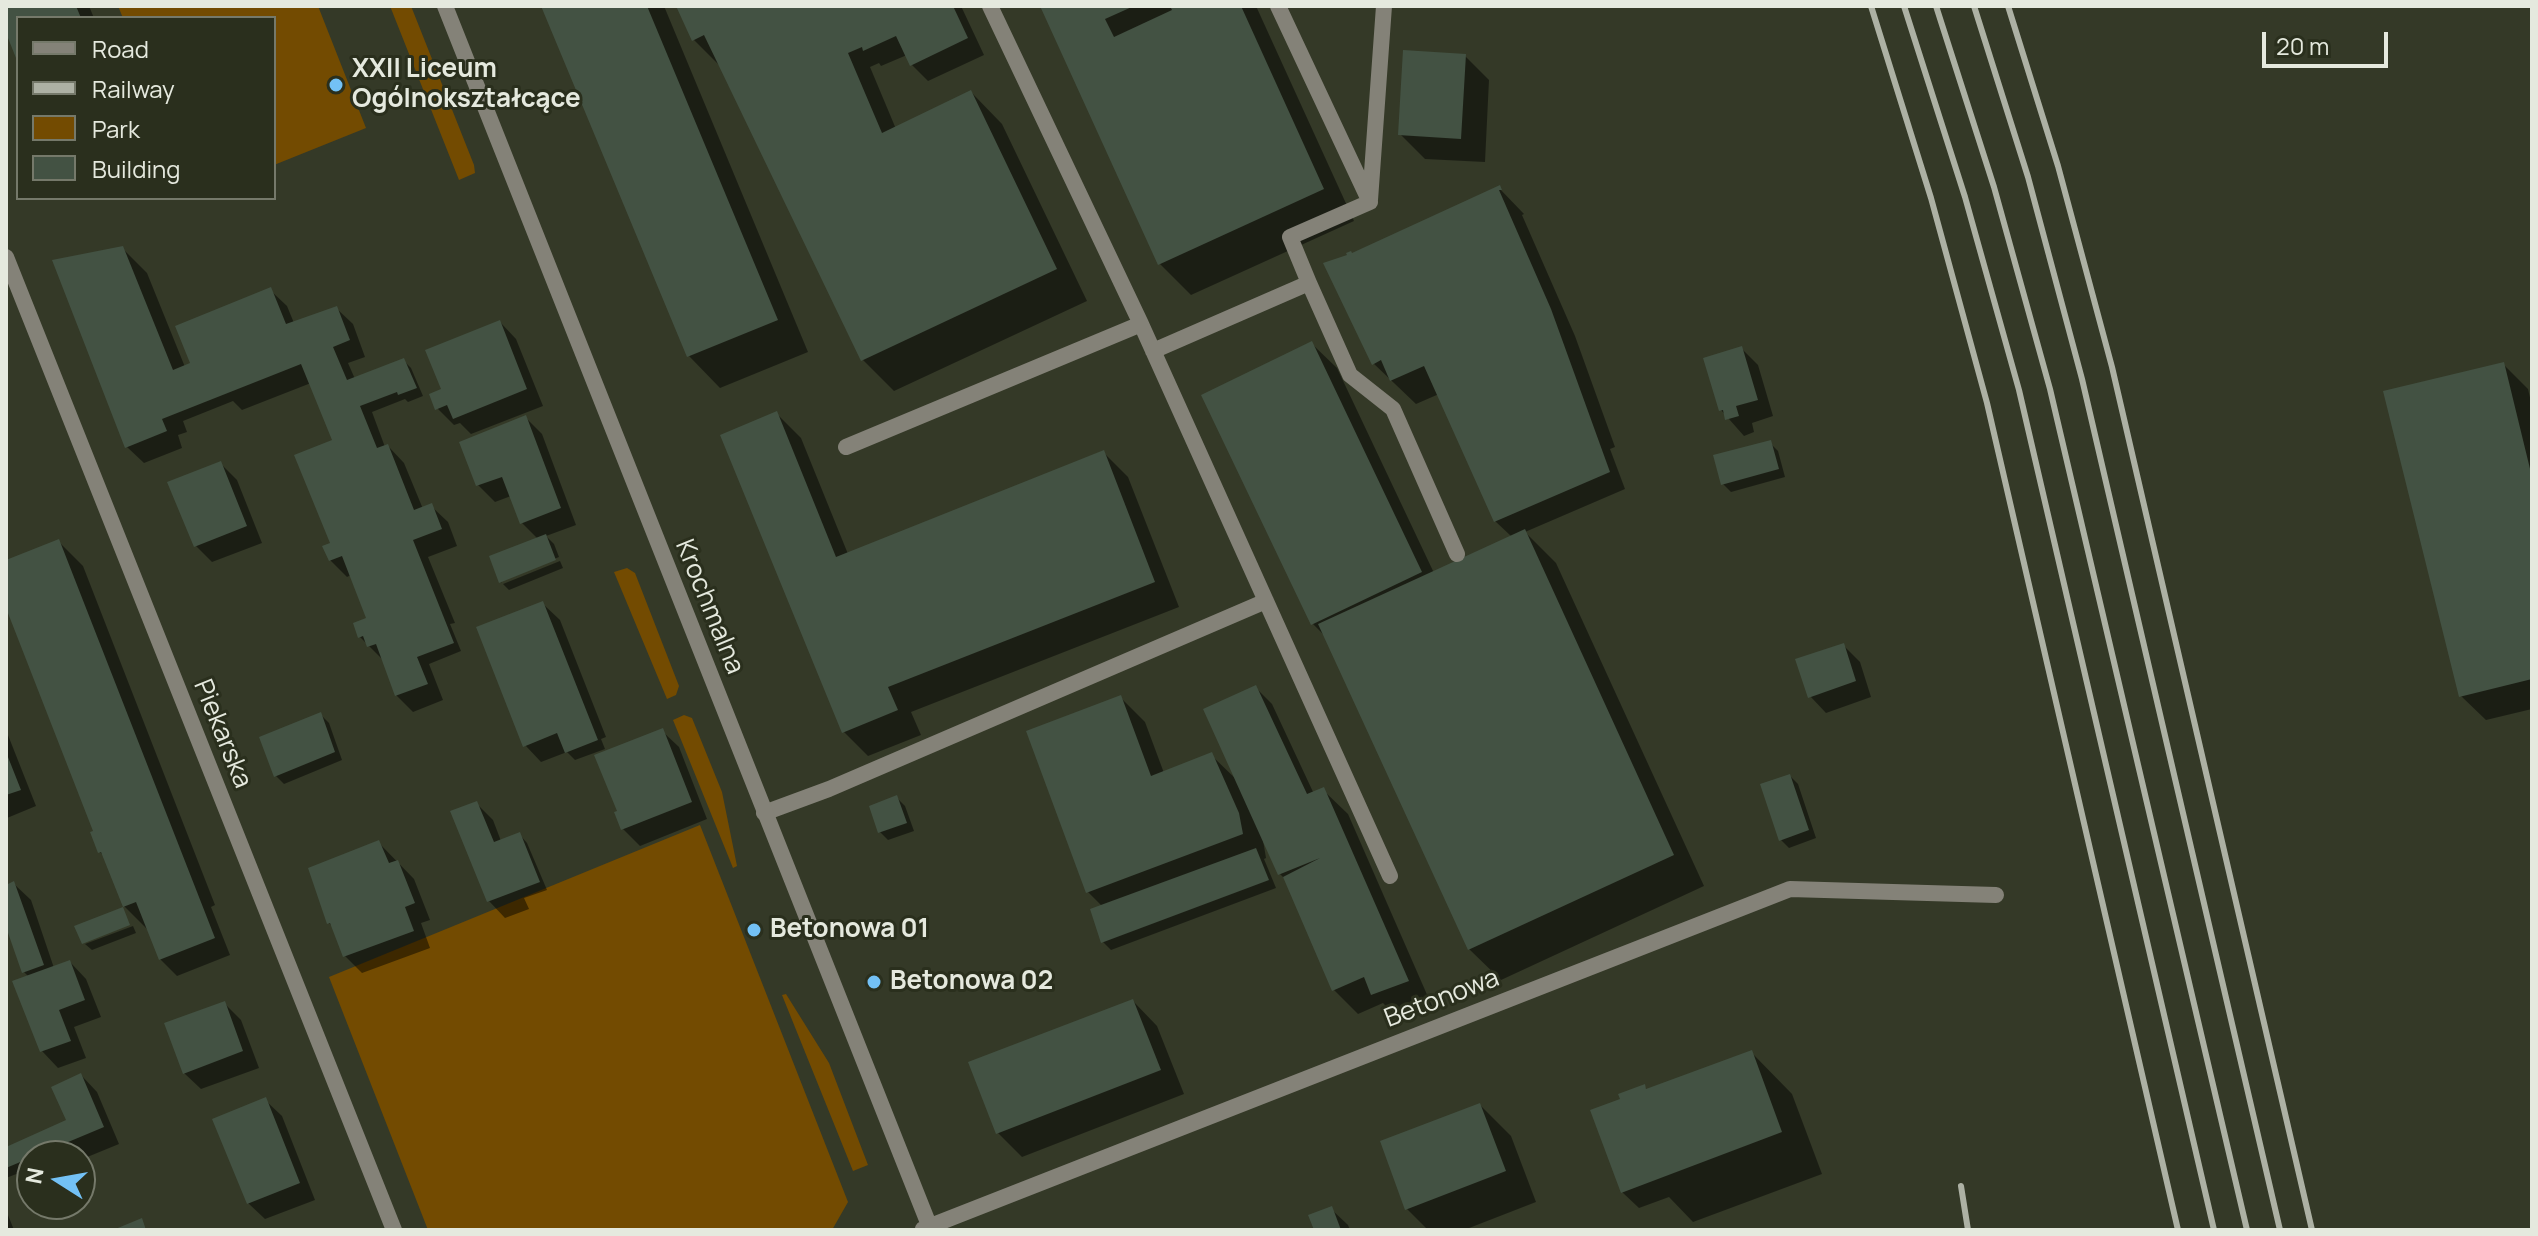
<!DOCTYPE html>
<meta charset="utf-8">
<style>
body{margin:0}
#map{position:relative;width:2538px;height:1236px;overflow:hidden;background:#343927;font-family:Manrope,sans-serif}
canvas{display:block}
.frame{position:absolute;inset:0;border:8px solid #e5e9de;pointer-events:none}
.legend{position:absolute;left:16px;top:16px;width:260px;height:184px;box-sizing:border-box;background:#2a2f1d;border:2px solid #75796a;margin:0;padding:10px 14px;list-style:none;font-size:24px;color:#e5e9de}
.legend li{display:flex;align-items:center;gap:16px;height:40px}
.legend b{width:40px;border:2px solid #75796a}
.north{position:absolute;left:16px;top:1140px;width:80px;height:80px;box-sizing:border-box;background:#2a2f1d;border:2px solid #75796a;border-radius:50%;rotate:281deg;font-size:22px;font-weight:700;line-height:32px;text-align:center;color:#e5e9de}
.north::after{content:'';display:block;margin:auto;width:28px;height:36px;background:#73c1f5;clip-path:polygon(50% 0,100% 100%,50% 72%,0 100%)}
.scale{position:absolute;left:2262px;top:32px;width:126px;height:36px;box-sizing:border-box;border:4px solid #e5e9de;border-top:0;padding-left:10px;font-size:24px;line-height:28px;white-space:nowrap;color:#e5e9de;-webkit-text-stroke:6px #2a2f1d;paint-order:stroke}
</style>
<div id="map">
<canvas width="2538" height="1236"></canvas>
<div class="frame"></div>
<ul class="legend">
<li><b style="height:10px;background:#848278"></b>Road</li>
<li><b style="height:10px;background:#adb1a4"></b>Railway</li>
<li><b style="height:22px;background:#734b01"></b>Park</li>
<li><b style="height:22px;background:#435243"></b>Building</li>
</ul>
<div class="north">N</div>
<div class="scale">20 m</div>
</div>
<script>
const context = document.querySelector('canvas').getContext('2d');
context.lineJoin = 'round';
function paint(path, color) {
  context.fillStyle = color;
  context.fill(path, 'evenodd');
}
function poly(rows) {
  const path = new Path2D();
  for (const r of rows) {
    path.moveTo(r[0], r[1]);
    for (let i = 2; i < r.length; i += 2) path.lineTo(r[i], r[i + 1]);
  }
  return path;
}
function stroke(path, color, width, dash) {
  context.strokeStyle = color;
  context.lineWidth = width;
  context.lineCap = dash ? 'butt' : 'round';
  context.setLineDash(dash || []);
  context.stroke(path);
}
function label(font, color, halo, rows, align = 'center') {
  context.font = font + ' Manrope,sans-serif';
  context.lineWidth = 6;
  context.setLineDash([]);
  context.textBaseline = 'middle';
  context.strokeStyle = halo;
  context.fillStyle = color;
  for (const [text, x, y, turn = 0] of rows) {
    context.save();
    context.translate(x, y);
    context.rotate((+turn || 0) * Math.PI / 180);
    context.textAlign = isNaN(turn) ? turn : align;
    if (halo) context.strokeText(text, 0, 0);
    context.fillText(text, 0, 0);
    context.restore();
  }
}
paint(poly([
 [118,6,318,6,366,128,274,165,274,18,123,18],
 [390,6,411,6,474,165,475,173,459,180],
 [627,568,635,573,679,686,676,695,667,699,614,572],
 [684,715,692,718,722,792,737,866,733,868,673,720],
 [700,825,848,1202,832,1230,428,1230,329,977],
 [786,994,829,1063,868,1165,853,1171,782,995]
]), '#734b01');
paint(poly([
 [6,6,89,6,94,18,18,18,18,58,6,28],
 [543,6,664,6,808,352,720,388,689,356],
 [678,6,961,6,984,55,928,81,912,65,907,55,881,66,879,63,870,67,896,129,971,92,1002,124,1087,301,894,391,863,360,721,67,693,39],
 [1042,6,1256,6,1354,221,1191,295,1160,264],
 [1465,56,1489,80,1485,162,1425,159,1400,134],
 [1499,188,1524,214,1522,215,1575,336,1615,447,1610,449,1625,489,1525,532,1556,563,1704,886,1501,980,1469,949,1327,638,1313,624,1312,344,1337,368,1434,573,1512,537,1495,521,1439,394,1416,404,1373,363,1352,255],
 [122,248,147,273,185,367,193,363,270,290,287,306,294,323,336,308,353,324,365,357,348,363,355,379,403,360,411,368,423,396,408,402,405,399,372,412,385,447,388,446,404,463,423,509,431,506,448,522,457,546,428,557,455,623,450,624,461,651,429,664,443,700,413,712,396,695,385,662,360,637,369,619,351,575,347,577,330,560,333,544,334,441,311,383,242,410,233,401,183,421,187,432,178,435,182,448,144,463,127,447],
 [500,322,516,339,543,406,471,434,460,423,454,425,437,408,443,390],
 [1741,348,1758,365,1773,416,1752,423,1754,432,1744,436,1721,410],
 [2503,364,2528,389,2532,406,2532,709,2486,720,2461,696],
 [776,413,801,438,848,554,1103,452,1128,477,1179,607,911,712,921,735,868,756,844,732],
 [525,417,542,434,576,525,546,536,554,544,559,557,502,580,502,583,492,557,538,539,522,523,511,496,495,502,478,485,461,443],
 [1770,443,1778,451,1785,477,1731,492,1723,484],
 [220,463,237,480,262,543,212,562,196,546],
 [58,541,83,566,215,905,211,907,230,955,177,976,160,959,150,932,124,906,106,858,100,852,96,832,6,602,6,562],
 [560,561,563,568,509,590,503,584],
 [543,604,560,620,606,737,601,739,605,749,575,760,567,752,541,762,525,745],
 [1843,645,1860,662,1871,697,1826,713,1810,696],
 [1255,687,1272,704,1314,794,1323,790,1348,814,1432,1006,1398,1019,1383,1003,1358,1014,1334,990,1288,882,1280,874,1263,840,1266,858,1264,859,1276,888,1111,950,1103,942,1103,907,1088,892,1028,733,1120,697,1145,722,1164,773,1211,755,1237,780],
 [321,715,329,723,342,760,284,784,276,776],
 [6,730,36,806,7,818,6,817],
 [662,731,679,747,707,819,640,846,623,829],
 [1790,776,1798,784,1816,838,1789,848,1781,840],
 [897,798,905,806,914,831,888,840,880,832],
 [476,803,493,820,501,841,520,835,527,843,547,890,524,898,529,909,505,918,489,901],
 [378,842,414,879,430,920,421,923,430,948,362,973,345,956,334,928,329,923],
 [14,884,31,900,54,968,70,962,86,979,101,1017,74,1027,86,1058,58,1068,42,1051,29,977,24,972,9,930,6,930,6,887],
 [133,926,136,933,92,950,85,944],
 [1133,1001,1157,1026,1184,1094,1022,1157,998,1133],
 [224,1003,241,1020,259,1068,201,1089,184,1073],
 [1751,1052,1792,1094,1822,1174,1693,1222,1669,1197,1639,1208,1622,1192,1644,1086,1648,1091],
 [81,1075,97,1092,119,1144,80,1160,80,1156,32,1156,32,1168,6,1178,6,1149,68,1121],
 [265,1100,282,1116,315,1200,265,1219,248,1203],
 [1480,1105,1511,1136,1536,1202,1464,1230,1428,1230,1407,1209],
 [1331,1209,1348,1225,1350,1230,1316,1230],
 [6,1210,14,1230,6,1230]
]), '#0007');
paint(poly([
 [6,6,76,6,81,18,18,18,18,63,6,33],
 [541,6,647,6,778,320,687,357],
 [676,6,953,6,968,38,910,66,896,36,863,51,862,47,848,53,882,133,971,90,1057,269,861,361,704,35,692,41],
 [1040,6,1134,6,1105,19,1114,37,1172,10,1170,6,1241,6,1324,189,1158,265],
 [1403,50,1466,54,1461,139,1398,135],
 [1500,185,1502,190,1499,190,1551,309,1610,472,1494,522,1424,366,1390,381,1381,360,1372,365,1323,263,1347,255,1346,253,1351,251,1352,253],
 [123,246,173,370,190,363,175,326,271,287,286,324,337,306,350,340,333,347,347,380,404,358,417,388,398,395,397,392,360,406,377,448,388,444,414,510,432,503,442,529,413,540,454,643,417,657,428,684,395,696,376,644,367,647,363,636,358,638,353,623,366,618,342,556,329,561,322,546,330,543,294,455,332,440,301,364,162,419,167,431,125,448,52,260],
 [500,320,527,389,453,419,447,405,435,410,429,394,441,389,425,350],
 [1312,341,1422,572,1311,625,1201,395],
 [1742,346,1758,400,1736,406,1739,416,1725,420,1723,410,1719,411,1703,358],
 [2504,362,2532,477,2532,679,2459,697,2383,391],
 [777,411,836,557,1104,450,1155,582,888,687,898,710,842,733,720,435],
 [526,415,561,508,520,524,502,477,476,486,459,442],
 [1771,440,1779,469,1721,485,1713,455],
 [221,461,247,526,194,547,167,482],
 [1525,529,1674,855,1468,950,1318,624],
 [546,534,556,560,499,583,489,556],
 [59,539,215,938,159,960,136,902,123,907,130,925,82,944,74,926,123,907,101,852,98,853,90,832,93,831,6,608,6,560],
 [543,601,598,740,565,753,557,733,523,747,476,627],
 [1844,643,1856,681,1808,698,1795,659],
 [1256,685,1307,794,1324,787,1409,981,1371,995,1364,977,1332,991,1283,877,1320,858,1278,875,1203,709],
 [1121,695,1151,776,1212,752,1239,813,1243,834,1086,893,1026,731],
 [321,712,335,752,274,777,259,737],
 [663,728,692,802,621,830,614,812,617,811,594,755],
 [6,752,21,790,6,795],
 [1790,774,1809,830,1779,841,1760,784],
 [897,795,907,823,878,833,869,806],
 [477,801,494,842,520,832,540,882,487,902,450,811],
 [379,840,389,863,398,860,415,903,405,907,414,931,343,957,330,923,327,924,308,868],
 [1256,848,1269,880,1101,943,1090,909],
 [14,881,44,965,22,973,6,927,6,885],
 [70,960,85,1000,59,1010,71,1041,40,1052,12,981],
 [1133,999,1161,1070,996,1134,968,1062],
 [225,1001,243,1051,183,1074,164,1023],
 [1752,1050,1782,1132,1621,1193,1590,1110,1620,1099,1618,1094,1645,1084,1646,1089],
 [81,1073,104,1127,6,1168,6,1147,66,1120,51,1087],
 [266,1097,300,1183,247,1204,212,1119],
 [1480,1103,1506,1171,1405,1210,1380,1141],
 [1332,1206,1341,1230,1314,1230,1308,1215],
 [142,1218,146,1230,113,1230]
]), '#435243');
stroke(poly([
 [1370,200,1384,6],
 [1309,283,1350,375,1393,409,1457,554],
 [1141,324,1390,876],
 [1153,351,1309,283,1290,237,1370,202,1278,6],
 [846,447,1141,324,990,6],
 [764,813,829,789,1266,601]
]), '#848278', 16);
stroke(poly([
 [445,6,931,1230],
 [6,257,394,1230],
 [923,1229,1790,889,1996,895]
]), '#848278', 16);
stroke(poly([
 [1871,6,1931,198,1987,403,2178,1230],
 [1904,6,1965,197,2019,390,2214,1230],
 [1936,6,1994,187,2050,389,2247,1230],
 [1974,6,2028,177,2082,379,2280,1230],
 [2008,6,2058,166,2112,367,2312,1230],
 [1961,1186,1968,1230]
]), '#adb1a4', 6);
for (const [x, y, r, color] of [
 [336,85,8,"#73c1f5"],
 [754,930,8,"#73c1f5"],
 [874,982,8,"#73c1f5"]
]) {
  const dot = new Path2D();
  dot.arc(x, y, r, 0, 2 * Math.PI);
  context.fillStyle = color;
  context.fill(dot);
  stroke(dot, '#2a2f1d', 3);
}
label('bold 26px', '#e5e9de', '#2a2f1d', [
 ["XXII Liceum",352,70],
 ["Ogólnokształcące",352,100],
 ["Betonowa 01",770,930],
 ["Betonowa 02",890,982]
], 'left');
label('26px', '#e5e9de', '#2a2f1d', [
 ["Krochmalna",709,607,68],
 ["Piekarska",222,734,68],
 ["Betonowa",1442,999,-21]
]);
</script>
